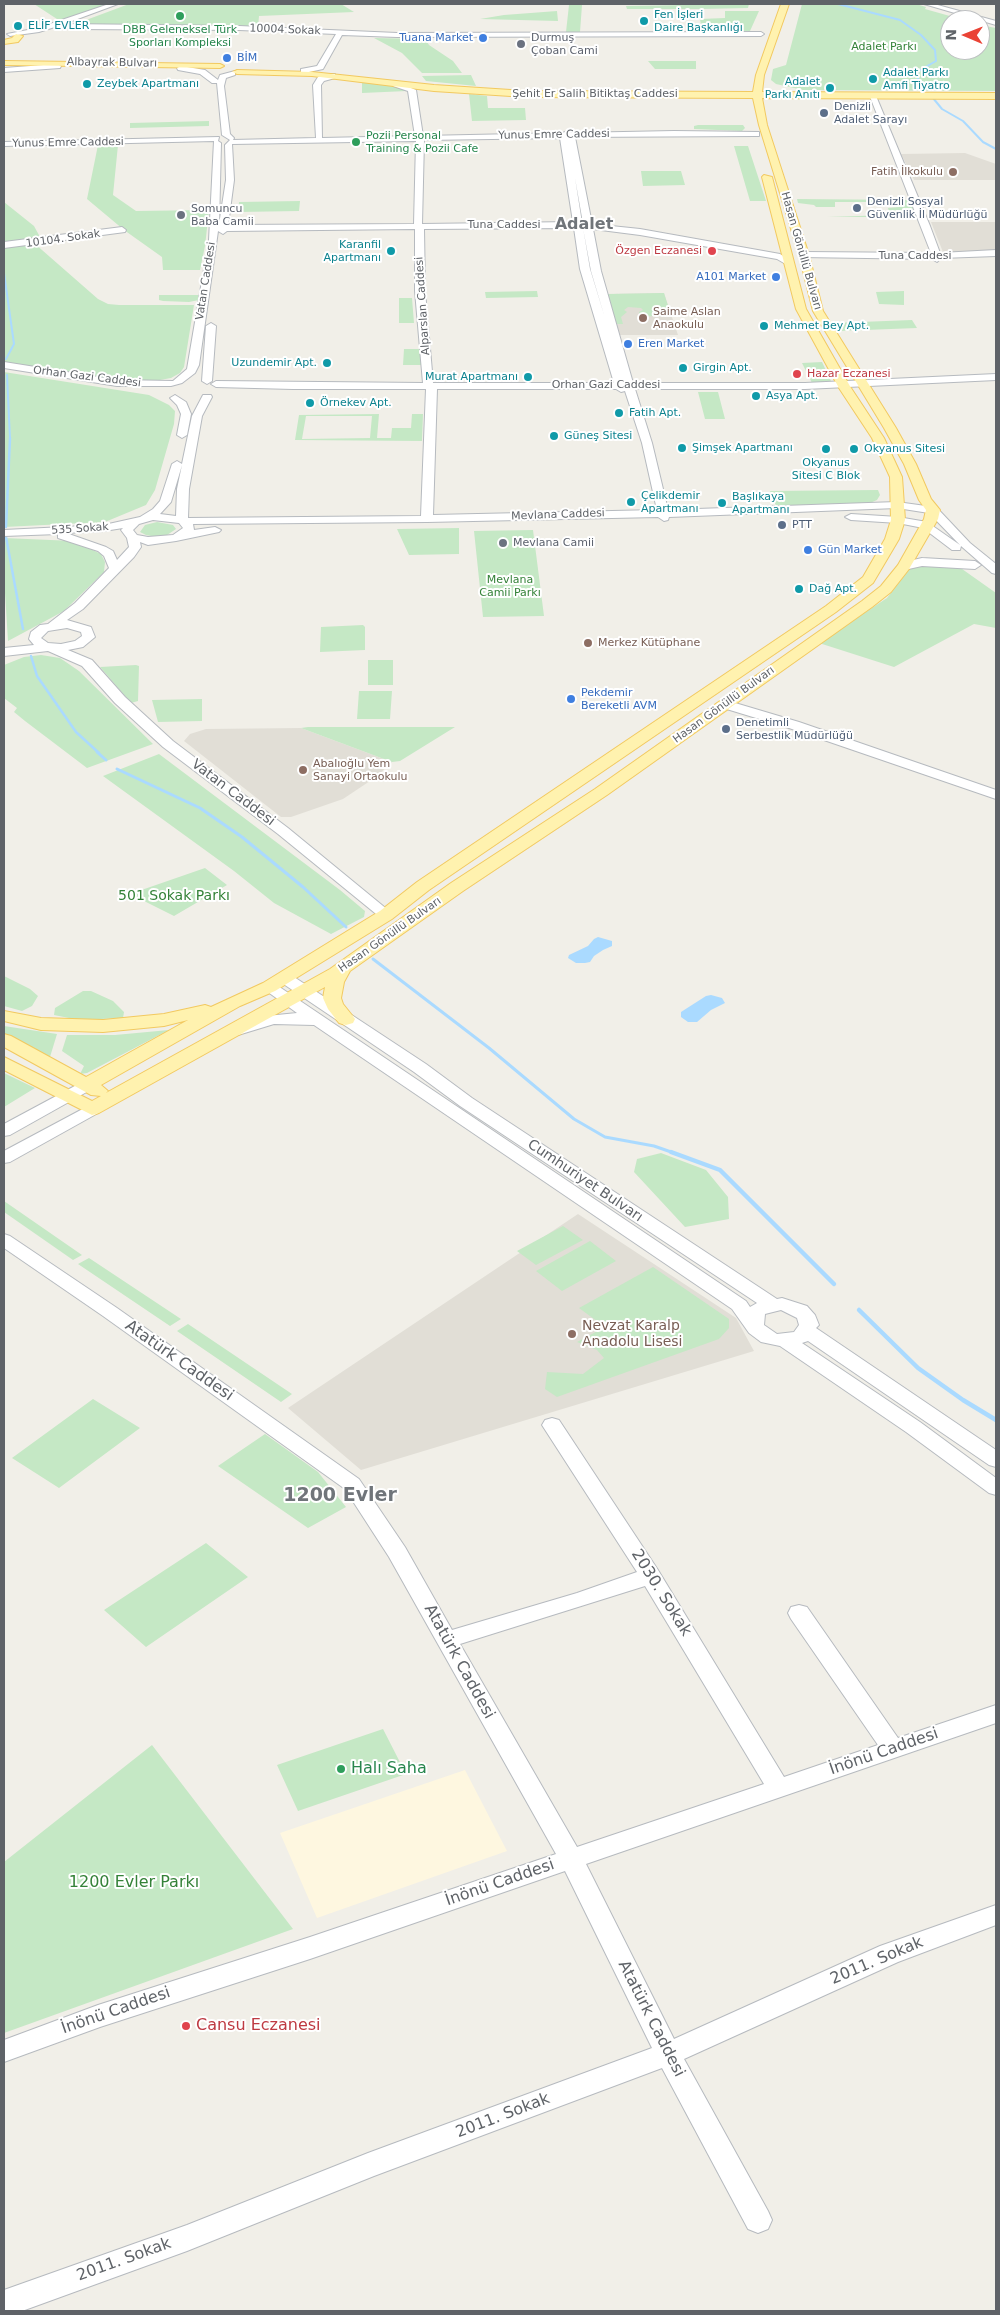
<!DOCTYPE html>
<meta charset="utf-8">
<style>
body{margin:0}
#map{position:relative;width:1000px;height:2315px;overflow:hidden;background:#f1efe8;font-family:"DejaVu Sans",sans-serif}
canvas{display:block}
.frame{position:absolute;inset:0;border:5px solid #5f6368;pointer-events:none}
.north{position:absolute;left:940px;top:10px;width:50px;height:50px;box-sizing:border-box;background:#fff;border:1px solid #bfc1c3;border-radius:50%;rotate:271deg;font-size:14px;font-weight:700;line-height:20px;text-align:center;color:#5f6368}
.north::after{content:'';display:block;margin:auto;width:18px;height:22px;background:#ea4335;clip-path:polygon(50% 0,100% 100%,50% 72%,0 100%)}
</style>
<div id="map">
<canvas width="1000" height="2315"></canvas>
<div class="frame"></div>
<div class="north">N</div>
</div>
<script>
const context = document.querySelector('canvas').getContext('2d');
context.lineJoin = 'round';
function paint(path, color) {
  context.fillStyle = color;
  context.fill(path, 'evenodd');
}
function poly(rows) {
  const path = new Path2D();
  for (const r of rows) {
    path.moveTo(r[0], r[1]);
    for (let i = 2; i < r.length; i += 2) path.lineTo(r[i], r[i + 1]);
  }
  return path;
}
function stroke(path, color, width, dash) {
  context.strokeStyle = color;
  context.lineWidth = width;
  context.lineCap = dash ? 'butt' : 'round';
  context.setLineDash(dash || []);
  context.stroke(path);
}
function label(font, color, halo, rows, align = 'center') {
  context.font = font + ' "DejaVu Sans",sans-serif';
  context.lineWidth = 4;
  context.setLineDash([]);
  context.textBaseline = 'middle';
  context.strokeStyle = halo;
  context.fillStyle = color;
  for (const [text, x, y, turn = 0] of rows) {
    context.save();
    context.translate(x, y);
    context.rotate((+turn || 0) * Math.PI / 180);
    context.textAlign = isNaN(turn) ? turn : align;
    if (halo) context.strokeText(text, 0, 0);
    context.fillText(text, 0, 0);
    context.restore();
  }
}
paint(poly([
 [465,1770,507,1851,317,1918,280,1833]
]), '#fef7e0');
paint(poly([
 [965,153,996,164,996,180,914,180,901,154],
 [931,222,996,222,996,251,955,254,943,252],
 [664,293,678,335,620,335,607,294],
 [301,728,392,762,376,777,343,799,291,817,281,817,184,741,190,734,206,729],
 [578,1214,736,1318,754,1351,361,1470,288,1408]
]), '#e1ded6');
paint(poly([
 [34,4,109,4,60,21],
 [129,4,341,4,354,12,259,16,258,27,70,26],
 [749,4,748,8,701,9,627,9,626,6],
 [802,4,916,4,926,7,925,9,964,20,950,20,950,50,980,50,980,25,996,28,996,91,803,90,776,84,771,80,773,69,786,65],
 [569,5,582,5,580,32,566,32],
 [557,11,558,21,480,19,504,15],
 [725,11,759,11,750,31,720,32,718,25,701,25,700,19,725,18],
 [374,38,425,39,429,45,453,61,462,73,422,73,402,53],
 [648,61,696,61,696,69,655,69],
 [471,75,476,86,426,81,422,76],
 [362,82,396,86,407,91,362,93],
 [469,94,487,96,488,108,525,108,526,120,472,121],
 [209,121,209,126,130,128,130,123],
 [698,125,743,125,745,128,742,131,694,129,694,126],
 [98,145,118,145,113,195,136,211,209,210,205,246,200,270,163,270,162,257,124,230,87,199],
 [734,146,748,146,766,201,750,201],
 [641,171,681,171,685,185,643,186],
 [797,199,909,200,917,217,827,217,890,215,888,208,899,207,897,202,835,202,835,207,816,207,814,205,798,203],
 [300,201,299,211,238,212,239,202],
 [4,202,34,226,40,237,34,243,98,299,108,304,119,305,194,305,184,367,180,373,171,378,149,382,130,382,4,362],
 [537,291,538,297,486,298,485,292],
 [904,291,904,305,879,304,876,292],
 [664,293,670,312,653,312,654,316,640,317,639,312,643,310,641,308,628,307,624,310,627,312,621,317,623,324,616,324,607,294],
 [159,295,198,295,199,300,189,302,163,301,159,300],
 [399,298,412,298,414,323,399,323],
 [912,320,917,328,839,331,834,323],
 [404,349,419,349,422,365,403,365],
 [822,362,831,381,812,383,802,363],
 [4,372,149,395,169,405,175,411,174,424,155,490,146,505,105,522,4,527],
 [698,392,718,392,725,419,705,419],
 [379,414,377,438,391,438,392,428,411,428,412,414,423,414,422,441,295,440,299,415],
 [306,416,372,416,370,438,302,439],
 [878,490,880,495,877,500,870,503,777,508,770,491],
 [157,522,173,525,176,529,167,535,156,537,146,535,140,532,145,525],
 [459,528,459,554,409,555,397,529],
 [533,530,544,616,483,617,474,531],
 [4,538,74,541,101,554,105,562,104,572,64,611,8,641,4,577],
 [914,563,955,564,996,593,996,628,974,624,894,667,819,643,887,598],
 [363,625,365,627,365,650,320,652,321,627],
 [41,655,60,658,79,671,153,744,87,768,25,721,14,712,17,708,4,698,4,665,24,657],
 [368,660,393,660,393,685,368,685],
 [136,665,139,666,138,701,131,703,100,667],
 [359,691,392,691,390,719,357,719],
 [202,699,202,721,158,722,152,700],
 [308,727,455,727,400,761,392,762,301,728],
 [159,754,340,890,365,911,364,917,331,934,274,903,234,871,103,776],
 [205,868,227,885,174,916,130,894],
 [4,976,30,989,38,996,32,1006,22,1011,4,1006],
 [83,991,91,991,113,1001,124,1012,123,1018,79,1020,54,1015,55,1008],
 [4,1026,57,1034,50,1057,4,1034],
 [169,1030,87,1073,80,1074,84,1066,62,1051,67,1035,115,1035],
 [4,1073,35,1088,4,1107],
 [661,1153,706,1170,728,1197,729,1219,685,1227,634,1172,637,1159],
 [4,1201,82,1255,73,1260,4,1212],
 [563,1226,583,1240,536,1265,517,1251],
 [590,1241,616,1261,562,1291,536,1271],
 [89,1258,181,1319,170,1326,78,1264],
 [653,1267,729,1319,729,1328,719,1339,557,1397,545,1389,547,1372,583,1374,604,1358,597,1350,577,1342,605,1327,579,1308],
 [188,1324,292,1394,281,1402,177,1331],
 [93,1399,140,1428,59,1488,12,1458],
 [265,1434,318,1472,346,1507,308,1528,218,1466],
 [206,1543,248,1577,146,1647,104,1610],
 [383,1729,406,1774,298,1811,277,1765],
 [152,1745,293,1929,4,2033,4,1862]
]), '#c5e8c5');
paint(poly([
 [598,937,612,941,612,946,603,950,594,956,590,962,585,963,576,963,568,958,569,955,588,946,594,939],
 [711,995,722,998,725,1003,711,1010,697,1022,688,1022,681,1017,681,1012,706,996]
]), '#aadaff');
stroke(poly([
 [838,4,900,20,921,35,935,50,936,61,917,72,918,79,933,90],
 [933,98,942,109,963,121,983,142,996,149],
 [4,273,14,344,6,359],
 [7,375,10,439]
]), '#aadaff', 2);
stroke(poly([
 [6,527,10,438],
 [6,537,23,629],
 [31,656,37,676,76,732,99,753]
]), '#aadaff', 2.5);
stroke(poly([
 [97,752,106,760],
 [117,769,200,808,242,837,303,887,346,927],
 [373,959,489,1048,574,1119,605,1137,654,1146,674,1153]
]), '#aadaff', 3);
stroke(poly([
 [671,1152,720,1170,834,1284],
 [859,1310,918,1368,963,1400,996,1420]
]), '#aadaff', 4.5);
const secondary = poly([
 [109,4,118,4,64,24,239,26,397,33,761,32,764,34,761,36,397,37,342,35,323,69,304,73,301,73,301,69,317,66,336,34,239,30,71,29,58,26,39,32,10,36,7,34,38,28,109,4],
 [924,4,934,4,996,21,996,25,924,4],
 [57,64,61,66,60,68,4,72,4,68,57,64],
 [181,66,205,70,218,80,220,75,235,71,235,75,226,78,224,86,230,134,234,138,233,140,316,138,313,85,318,77,332,74,335,74,335,78,324,81,321,85,322,138,415,136,408,91,393,86,393,82,396,82,416,90,423,136,563,133,567,131,573,133,674,131,759,132,759,136,756,136,575,137,592,224,640,229,780,254,794,263,789,266,777,259,640,235,593,229,601,271,633,383,805,383,996,374,996,380,805,389,635,389,652,443,668,510,897,502,933,507,937,508,970,543,996,564,996,574,992,573,961,546,960,550,952,550,923,528,898,523,851,520,845,517,851,514,898,517,927,522,960,545,929,513,897,508,669,517,668,520,664,521,658,517,427,522,193,524,194,530,215,527,221,530,219,532,176,541,148,545,140,542,141,547,134,557,83,609,67,620,91,627,95,637,83,647,68,650,92,660,125,697,173,741,288,828,394,915,391,918,386,920,381,918,278,834,163,747,115,703,82,666,48,651,4,656,4,648,34,645,29,639,31,632,40,625,48,624,75,603,109,568,104,556,98,551,58,538,58,534,4,536,4,530,104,525,140,517,153,509,160,501,172,464,177,461,182,464,192,416,203,395,211,395,212,397,202,416,189,489,188,518,421,516,426,389,293,389,216,387,211,384,216,381,423,383,415,291,415,229,227,231,223,234,218,231,199,365,195,373,182,383,171,386,117,386,4,368,4,362,117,380,173,381,187,369,209,240,214,141,4,146,4,142,219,137,218,141,221,143,219,225,226,180,225,145,230,140,222,135,217,83,212,83,200,74,178,70,177,68,181,66],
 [560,138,573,222,422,224,424,140,560,138],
 [416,141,414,224,228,225,234,180,232,144,416,141],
 [575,178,583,223,582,223,575,178],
 [574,228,580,269,614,383,433,383,425,291,424,229,574,228],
 [583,228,591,271,605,318,590,269,583,228],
 [437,389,616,389,621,392,625,391,642,443,657,510,433,515,437,389],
 [182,465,177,489,176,516,160,514,171,502,182,465],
 [153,520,179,523,183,528,173,535,148,537,137,535,133,530,139,524,153,520],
 [123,528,121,530,127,538,129,547,117,560,113,551,106,547,66,533,104,531,123,528],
 [67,628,81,632,82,636,75,641,61,644,48,643,41,638,48,631,67,628],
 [869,94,876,96,930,226,940,253,996,250,996,256,941,258,937,262,932,259,801,257,800,255,804,252,931,253,869,94],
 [122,227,126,230,125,232,4,248,4,242,122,227],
 [211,323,216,326,212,381,207,384,202,381,206,326,211,323],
 [175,395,186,402,191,414,187,435,182,438,177,435,181,414,177,405,170,398,175,395],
 [922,558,975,561,981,565,975,569,922,566,904,570,898,566,900,563,922,558],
 [725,700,799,722,996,790,996,799,789,728,720,707,718,704,725,700],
 [285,973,291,975,426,1064,472,1098,777,1299,782,1298,807,1306,815,1315,819,1325,816,1328,996,1450,996,1467,989,1465,808,1341,802,1343,920,1422,996,1478,996,1495,989,1493,906,1432,780,1346,761,1342,749,1333,732,1309,314,1025,274,1024,238,1035,232,1033,230,1030,232,1027,267,1016,297,1013,261,987,263,984,275,984,746,1301,750,1307,757,1303,460,1106,414,1072,279,981,277,978,279,975,285,973],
 [781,1310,797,1318,799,1325,794,1332,777,1334,764,1325,765,1314,781,1310],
 [86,1080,92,1081,94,1085,92,1089,10,1135,4,1136,4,1124,86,1080],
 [92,1104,98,1105,101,1109,98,1113,10,1162,4,1163,4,1151,92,1104],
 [4,1234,10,1236,117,1308,359,1479,405,1547,452,1630,577,1593,637,1572,542,1425,545,1420,552,1418,559,1420,658,1570,784,1777,878,1745,791,1619,788,1613,791,1607,799,1605,807,1607,898,1738,996,1705,996,1723,586,1864,674,2039,880,1946,996,1905,996,1925,898,1962,684,2059,768,2211,772,2220,768,2229,758,2233,748,2229,662,2068,374,2176,187,2251,22,2311,4,2311,4,2290,187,2225,368,2153,652,2048,565,1871,310,1959,100,2027,4,2062,4,2040,98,2005,310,1937,556,1854,389,1557,345,1489,103,1316,4,1248,4,1234],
 [645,1586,764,1784,577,1847,460,1644,645,1586]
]);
const primary = poly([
 [781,4,789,4,764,75,762,92,996,93,996,99,762,98,767,125,809,255,823,311,896,428,916,464,931,499,940,510,938,519,909,569,891,592,872,607,607,795,463,891,350,971,344,982,341,998,343,1004,355,1019,353,1023,346,1025,339,1023,328,1009,323,998,325,987,99,1113,92,1115,4,1070,4,1057,92,1101,101,1096,91,1095,4,1047,4,1034,11,1036,86,1077,188,1020,164,1026,103,1032,41,1030,4,1021,4,1011,41,1018,103,1020,164,1014,205,1005,211,1007,263,983,380,911,417,882,826,606,863,577,885,539,891,520,890,477,872,438,839,388,796,309,762,177,764,175,772,177,806,309,851,388,884,438,902,477,905,520,899,539,873,583,836,612,429,890,392,919,275,991,240,1006,101,1085,108,1091,106,1093,330,969,451,883,595,789,862,601,881,586,898,565,924,519,926,510,919,500,904,464,884,428,813,311,799,255,759,125,753,98,526,97,434,91,312,76,237,74,233,72,237,70,312,72,434,85,526,91,753,92,756,75,781,4],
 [16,34,23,36,18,42,4,44,4,40,12,38,16,34],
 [4,61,220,64,224,66,220,68,4,65,4,61]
]);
stroke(secondary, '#b6babf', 2);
stroke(primary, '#f2c960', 2);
paint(secondary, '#fff');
paint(primary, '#fff2af');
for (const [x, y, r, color] of [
 [180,16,5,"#2e9e5b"],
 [644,21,5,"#0f9aa8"],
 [18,26,5,"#0f9aa8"],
 [483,38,5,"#3f7fe0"],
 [521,44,5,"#6b7280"],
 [227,58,5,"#3f7fe0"],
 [873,79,5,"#0f9aa8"],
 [87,84,5,"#0f9aa8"],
 [830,88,5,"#0f9aa8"],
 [824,113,5,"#5c6f8a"],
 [356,142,5,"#2e9e5b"],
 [953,172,5,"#8d6e63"],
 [857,208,5,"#5c6f8a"],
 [181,215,5,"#6b7280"],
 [391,251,5,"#0f9aa8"],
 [712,251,5,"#e0444e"],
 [776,277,5,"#3f7fe0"],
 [643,318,5,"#8d6e63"],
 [764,326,5,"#0f9aa8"],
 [628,344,5,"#3f7fe0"],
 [327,363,5,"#0f9aa8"],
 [683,368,5,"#0f9aa8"],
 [797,374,5,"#e0444e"],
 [528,377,5,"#0f9aa8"],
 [756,396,5,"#0f9aa8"],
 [310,403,5,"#0f9aa8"],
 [619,413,5,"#0f9aa8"],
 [554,436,5,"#0f9aa8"],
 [682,448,5,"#0f9aa8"],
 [826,449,5,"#0f9aa8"],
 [854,449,5,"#0f9aa8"],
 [631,502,5,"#0f9aa8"],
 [722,503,5,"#0f9aa8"],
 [782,525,5,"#5c6f8a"],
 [503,543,5,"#6b7280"],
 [808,550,5,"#3f7fe0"],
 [799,589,5,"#0f9aa8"],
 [588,643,5,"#8d6e63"],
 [571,699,5,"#3f7fe0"],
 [726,729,5,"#5c6f8a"],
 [303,770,5,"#8d6e63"],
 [572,1334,5,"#8d6e63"],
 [341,1769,5,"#2e9e5b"],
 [186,2026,5,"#e0444e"]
]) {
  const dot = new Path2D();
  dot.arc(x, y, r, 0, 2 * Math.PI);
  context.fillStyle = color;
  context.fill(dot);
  stroke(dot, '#fff', 2);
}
label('11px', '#0d838f', '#fff', [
 ["Fen İşleri",654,15],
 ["Daire Başkanlığı",654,28],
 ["ELİF EVLER",28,26],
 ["Adalet Parkı",883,73],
 ["Amfi Tiyatro",883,86],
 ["Adalet",820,82,"right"],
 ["Parkı Anıtı",820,95,"right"],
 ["Zeybek Apartmanı",97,84],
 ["Karanfil",381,245,"right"],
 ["Apartmanı",381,258,"right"],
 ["Mehmet Bey Apt.",774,326],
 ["Uzundemir Apt.",317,363,"right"],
 ["Girgin Apt.",693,368],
 ["Murat Apartmanı",518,377,"right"],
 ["Asya Apt.",766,396],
 ["Örnekev Apt.",320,403],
 ["Fatih Apt.",629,413],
 ["Güneş Sitesi",564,436],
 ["Şimşek Apartmanı",692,448],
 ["Okyanus Sitesi",864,449],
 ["Okyanus",826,463,"center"],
 ["Sitesi C Blok",826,476,"center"],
 ["Çelikdemir",641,496],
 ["Apartmanı",641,509],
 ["Başlıkaya",732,497],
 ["Apartmanı",732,510],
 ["Dağ Apt.",809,589]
], 'left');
label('11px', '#27864d', '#fff', [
 ["DBB Geleneksel Türk",180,30],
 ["Sporları Kompleksi",180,43],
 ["Pozii Personal",366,136,"left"],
 ["Training & Pozii Cafe",366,149,"left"]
]);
label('11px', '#5f6368', '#fff', [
 ["10004 Sokak",285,30,2],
 ["Albayrak Bulvarı",112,63,1],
 ["Şehit Er Salih Bitiktaş Caddesi",595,94],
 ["Yunus Emre Caddesi",554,135,-1],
 ["Yunus Emre Caddesi",68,143,-1],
 ["Tuna Caddesi",504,225],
 ["10104. Sokak",63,239,-8],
 ["Hasan Gönüllü Bulvarı",801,251,74],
 ["Tuna Caddesi",915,256],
 ["Vatan Caddesi",206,281,-81],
 ["Alparslan Caddesi",423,306,-94],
 ["Orhan Gazi Caddesi",87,377,7],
 ["Orhan Gazi Caddesi",606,385],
 ["Mevlana Caddesi",558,515,-2],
 ["535 Sokak",80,529,-4],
 ["Hasan Gönüllü Bulvarı",724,705,-36],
 ["Hasan Gönüllü Bulvarı",390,935,-35]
]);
label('11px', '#366cbe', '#fff', [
 ["Tuana Market",473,38,"right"],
 ["BİM",237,58],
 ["A101 Market",766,277,"right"],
 ["Eren Market",638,344],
 ["Gün Market",818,550],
 ["Pekdemir",581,693],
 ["Bereketli AVM",581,706]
], 'left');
label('11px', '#5b616d', '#fff', [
 ["Durmuş",531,38],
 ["Çoban Cami",531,51],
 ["Somuncu",191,209],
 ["Baba Camii",191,222],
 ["Mevlana Camii",513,543]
], 'left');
label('11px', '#348238', '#fff', [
 ["Adalet Parkı",884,47],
 ["Mevlana",510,580],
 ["Camii Parkı",510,593]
]);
label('11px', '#4e5e75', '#fff', [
 ["Denizli",834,107],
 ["Adalet Sarayı",834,120],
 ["Denizli Sosyal",867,202],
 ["Güvenlik İl Müdürlüğü",867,215],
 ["PTT",792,525],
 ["Denetimli",736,723],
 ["Serbestlik Müdürlüğü",736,736]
], 'left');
label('11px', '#785e54', '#fff', [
 ["Fatih İlkokulu",943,172,"right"],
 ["Saime Aslan",653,312],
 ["Anaokulu",653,325],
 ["Merkez Kütüphane",598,643],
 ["Abalıoğlu Yem",313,764],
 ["Sanayi Ortaokulu",313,777]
], 'left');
label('11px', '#be3a42', '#fff', [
 ["Özgen Eczanesi",702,251],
 ["Hazar Eczanesi",807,374,"left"]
], 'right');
label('14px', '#5f6368', '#fff', [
 ["Vatan Caddesi",233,793,37],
 ["Cumhuriyet Bulvarı",585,1181,34]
]);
label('14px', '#348238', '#fff', [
 ["501 Sokak Parkı",174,896]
]);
label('14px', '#785e54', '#fff', [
 ["Nevzat Karalp",582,1326],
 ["Anadolu Lisesi",582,1342]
], 'left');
label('bold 16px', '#70757a', '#fff', [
 ["Adalet",584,225]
]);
label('16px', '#5f6368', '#fff', [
 ["Atatürk Caddesi",179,1361,35],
 ["2030. Sokak",661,1593,58],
 ["Atatürk Caddesi",459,1662,61],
 ["İnönü Caddesi",884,1752,-19],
 ["İnönü Caddesi",500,1883,-19],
 ["2011. Sokak",877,1961,-23],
 ["İnönü Caddesi",116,2011,-19],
 ["Atatürk Caddesi",651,2019,63],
 ["2011. Sokak",503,2116,-21],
 ["2011. Sokak",124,2260,-20]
]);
label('16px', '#27864d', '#fff', [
 ["Halı Saha",351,1769]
], 'left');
label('16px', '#348238', '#fff', [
 ["1200 Evler Parkı",134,1883]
]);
label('16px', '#be3a42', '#fff', [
 ["Cansu Eczanesi",196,2026]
], 'left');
label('bold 19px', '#70757a', '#fff', [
 ["1200 Evler",340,1496]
]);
</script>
